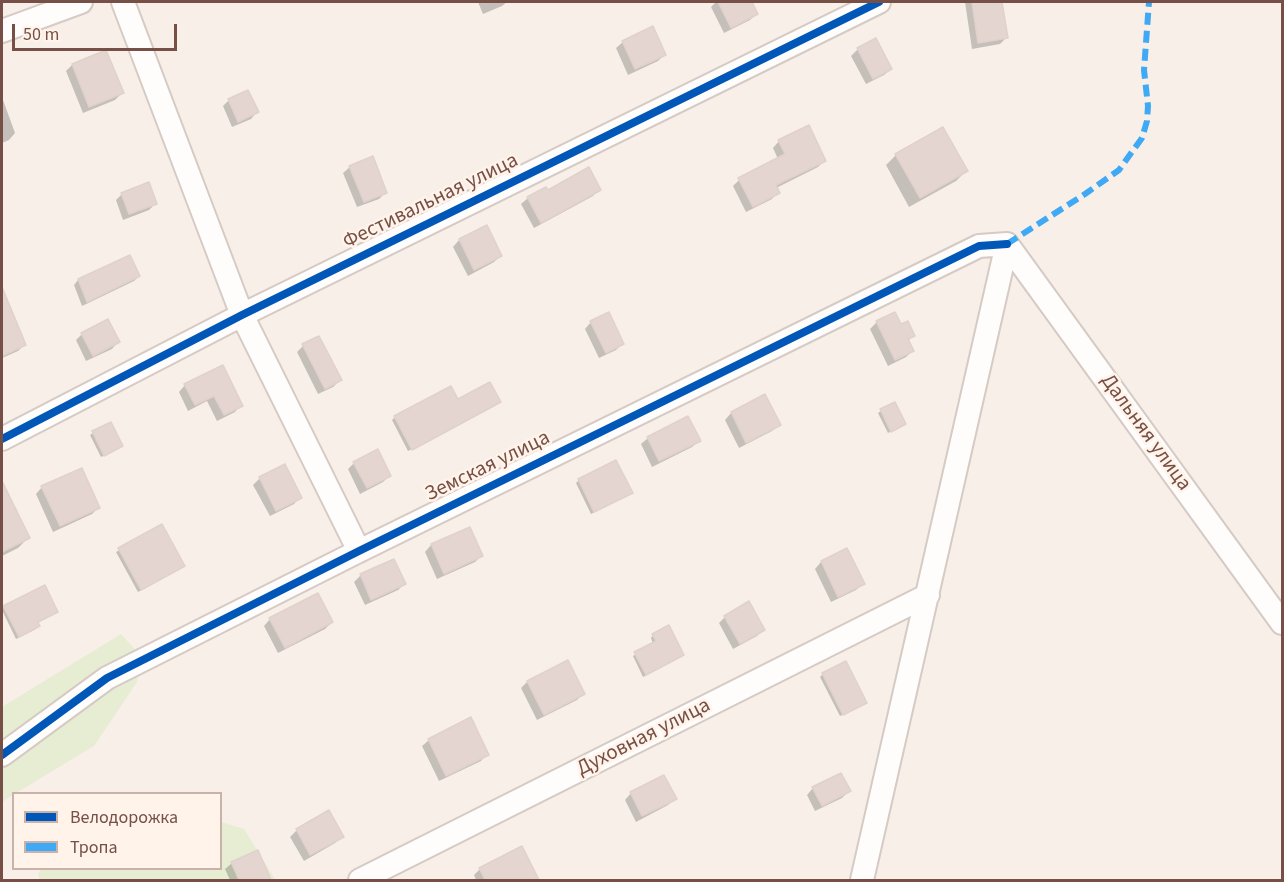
<!DOCTYPE html>
<meta charset="utf-8">
<style>
body{margin:0}
#map{position:relative;width:1284px;height:882px;overflow:hidden;background:#f7efe8;font-family:"Source Sans 3",sans-serif}
canvas{display:block}
.frame{position:absolute;inset:0;border:3px solid #765047;pointer-events:none}
.legend{position:absolute;left:12px;top:792px;width:210px;height:78px;box-sizing:border-box;background:#fff3ea;border:2px solid #c8b2a9;margin:0;padding:8px 10px;list-style:none;font-size:18px;color:#765047}
.legend li{display:flex;align-items:center;gap:12px;height:30px}
.legend b{width:30px;border:2px solid #c8b2a9}
.scale{position:absolute;left:12px;top:24px;width:165px;height:27px;box-sizing:border-box;border:3px solid #765047;border-top:0;padding-left:8px;font-size:18px;line-height:21px;white-space:nowrap;color:#765047;-webkit-text-stroke:4px #fff3ea;paint-order:stroke}
</style>
<div id="map">
<canvas width="1284" height="882"></canvas>
<div class="frame"></div>
<ul class="legend">
<li><b style="height:8px;background:#0057b8"></b>Велодорожка</li>
<li><b style="height:8px;background:#3fa9f5"></b>Тропа</li>
</ul>
<div class="scale">50 m</div>
</div>
<script>
const context = document.querySelector('canvas').getContext('2d');
context.lineJoin = 'round';
function paint(path, color) {
  context.fillStyle = color;
  context.fill(path, 'evenodd');
}
function poly(rows) {
  const path = new Path2D();
  for (const r of rows) {
    path.moveTo(r[0], r[1]);
    for (let i = 2; i < r.length; i += 2) path.lineTo(r[i], r[i + 1]);
  }
  return path;
}
function stroke(path, color, width, dash) {
  context.strokeStyle = color;
  context.lineWidth = width;
  context.lineCap = dash ? 'butt' : 'round';
  context.setLineDash(dash || []);
  context.stroke(path);
}
function label(font, color, halo, rows, align = 'center') {
  context.font = font + ' "Source Sans 3",sans-serif';
  context.lineWidth = 5;
  context.setLineDash([]);
  context.textBaseline = 'middle';
  context.strokeStyle = halo;
  context.fillStyle = color;
  for (const [text, x, y, turn = 0] of rows) {
    context.save();
    context.translate(x, y);
    context.rotate((+turn || 0) * Math.PI / 180);
    context.textAlign = isNaN(turn) ? turn : align;
    if (halo) context.strokeText(text, 0, 0);
    context.fillText(text, 0, 0);
    context.restore();
  }
}
paint(poly([
 [121,634,140,655,137,682,94,746,16,793,14,794,13,795,2,802,2,707],
 [221,822,244,829,275,879,275,880,40,880,38,874,42,868,220,868]
]), '#e6edd2');
paint(poly([
 [478,2,507,2,502,6,483,14],
 [716,2,750,2,756,14,750,20,724,33,711,7],
 [965,2,1000,2,1006,38,1000,44,972,49],
 [623,42,664,55,658,61,628,75,616,48],
 [858,49,891,69,884,75,866,84,851,56],
 [72,65,122,93,115,100,83,113,66,71],
 [2,100,3,100,15,133,9,140,2,143],
 [229,100,257,112,251,119,232,127,223,106],
 [779,141,824,161,818,167,776,188,778,192,772,199,746,212,733,186,739,180,778,159,773,148],
 [896,155,966,171,956,181,909,207,886,165],
 [350,167,386,192,379,199,357,207,343,173],
 [599,189,593,196,534,228,521,204,528,198],
 [122,194,155,204,149,210,123,220,116,200],
 [486,227,500,256,494,262,468,276,453,247,459,240],
 [139,276,134,281,82,306,74,285,78,280],
 [11,314,24,345,18,351,2,358,2,318],
 [895,314,901,326,913,336,908,341,912,351,906,357,888,366,870,329,876,323],
 [591,322,622,344,616,350,599,358,585,329],
 [82,334,118,342,112,349,86,361,76,340],
 [303,346,340,380,333,387,318,394,297,352],
 [185,385,241,405,235,412,217,421,207,401,188,411,179,392],
 [451,388,458,401,499,402,496,405,408,451,392,420,395,417],
 [764,396,779,425,772,431,739,448,725,420,731,413],
 [881,411,905,424,888,433,878,413],
 [93,433,121,446,119,448,101,457,90,435],
 [648,438,699,441,692,447,652,467,641,444],
 [616,462,631,492,629,495,591,514,576,483,579,480],
 [354,463,389,476,383,482,360,494,348,469],
 [260,478,300,497,294,504,270,516,253,485],
 [42,487,99,507,92,514,53,532,36,494],
 [7,496,28,538,18,548,2,556,2,499],
 [161,526,180,568,138,592,116,552],
 [469,529,481,556,475,562,437,579,425,552,431,545],
 [846,550,863,583,856,590,831,602,815,569,821,562],
 [361,575,404,584,398,590,365,605,354,582],
 [4,607,57,612,37,623,38,626,36,629,16,639,2,610],
 [725,617,763,629,757,636,733,649,719,623],
 [270,619,332,622,325,629,278,653,264,626],
 [653,635,683,655,680,657,643,677,633,656,653,644,651,638],
 [567,662,583,694,577,700,537,720,521,688,527,682],
 [823,674,863,705,840,716,820,677],
 [429,740,487,754,481,761,439,781,422,746],
 [813,788,849,791,842,798,815,811,807,795],
 [631,793,675,799,668,805,636,822,625,800],
 [297,830,342,836,335,843,304,861,290,837],
 [257,852,269,880,230,880,225,869,232,863],
 [480,869,537,880,476,880,474,875]
]), '#0003');
const building = poly([
 [718,2,752,2,758,14,731,28,718,2],
 [972,2,1002,2,1008,38,978,43,972,2],
 [653,26,666,55,635,69,622,41,653,26],
 [876,38,892,69,873,79,857,48,876,38],
 [106,50,124,93,89,107,72,64,106,50],
 [248,90,259,112,238,122,228,99,248,90],
 [809,125,826,161,776,185,780,193,753,207,738,178,785,154,778,140,809,125],
 [943,127,968,171,920,198,895,154,943,127],
 [373,156,387,193,364,202,349,166,373,156],
 [589,167,601,190,541,223,527,197,546,187,548,190,589,167],
 [149,182,157,204,129,214,121,193,149,182],
 [487,225,502,256,474,270,459,239,487,225],
 [130,255,140,276,87,302,78,279,130,255],
 [2,287,26,345,2,356,2,287],
 [609,312,624,344,606,353,590,321,609,312],
 [895,312,901,324,908,321,915,336,908,339,914,351,895,360,876,321,895,312],
 [108,319,120,342,93,356,81,333,108,319],
 [319,336,342,380,325,389,302,344,319,336],
 [223,365,243,406,224,415,214,396,195,405,184,384,223,365],
 [490,382,501,402,412,450,394,416,451,386,458,399,490,382],
 [765,394,781,425,746,443,731,412,765,394],
 [895,402,906,424,891,432,880,409,895,402],
 [688,416,701,441,659,461,647,437,688,416],
 [111,422,123,446,104,456,92,431,111,422],
 [378,449,391,476,367,488,353,462,378,449],
 [616,460,633,493,594,512,578,479,616,460],
 [285,464,302,498,276,511,259,477,285,464],
 [82,468,100,508,60,526,41,486,82,468],
 [2,481,30,538,2,552,2,481],
 [162,524,185,566,141,590,118,548,162,524],
 [470,527,483,556,444,574,431,544,470,527],
 [847,548,865,584,838,597,821,561,847,548],
 [394,559,406,584,371,600,360,574,394,559],
 [45,585,58,612,38,622,40,626,19,637,3,606,45,585],
 [318,593,333,622,285,648,269,618,318,593],
 [749,601,765,630,740,644,724,616,749,601],
 [669,625,684,655,646,675,634,652,656,641,652,634,669,625],
 [568,660,585,694,544,715,527,681,568,660],
 [846,661,867,703,843,715,822,673,846,661],
 [471,717,489,755,446,776,428,739,471,717],
 [841,773,851,791,822,806,812,787,841,773],
 [664,775,677,799,642,816,630,792,664,775],
 [329,810,344,837,310,855,296,829,329,810],
 [522,846,539,880,485,880,479,868,522,846],
 [258,850,271,880,239,880,231,862,258,850]
]);
paint(building, '#e4d5d0');
stroke(building, '#e0d1ca', 1.5);
const minor = poly([
 [123,2,242,315,359,551],
 [2,31,81,2],
 [1007,244,1282,623],
 [2,439,242,315,879,2],
 [2,755,107,678,359,551,979,246,1007,244],
 [360,880,928,595],
 [862,880,1007,244]
]);
stroke(minor, '#d6cac5', 26);
stroke(minor, '#fefdfc', 22);
stroke(poly([
 [1007,244,1085,194,1119,170,1142,138,1147,121,1148,106,1144,70,1149,2]
]), '#3fa9f5', 6, [12, 6]);
stroke(poly([
 [2,439,242,315,879,2],
 [2,755,107,678,359,551,979,246,1007,244]
]), '#0057b8', 8);
label('21px', '#765047', '#fff3ea', [
 ["Фестивальная улица",431,202,-26],
 ["Дальняя улица",1145,433,54],
 ["Земская улица",488,467,-26],
 ["Духовная улица",644,738,-27]
]);
</script>
